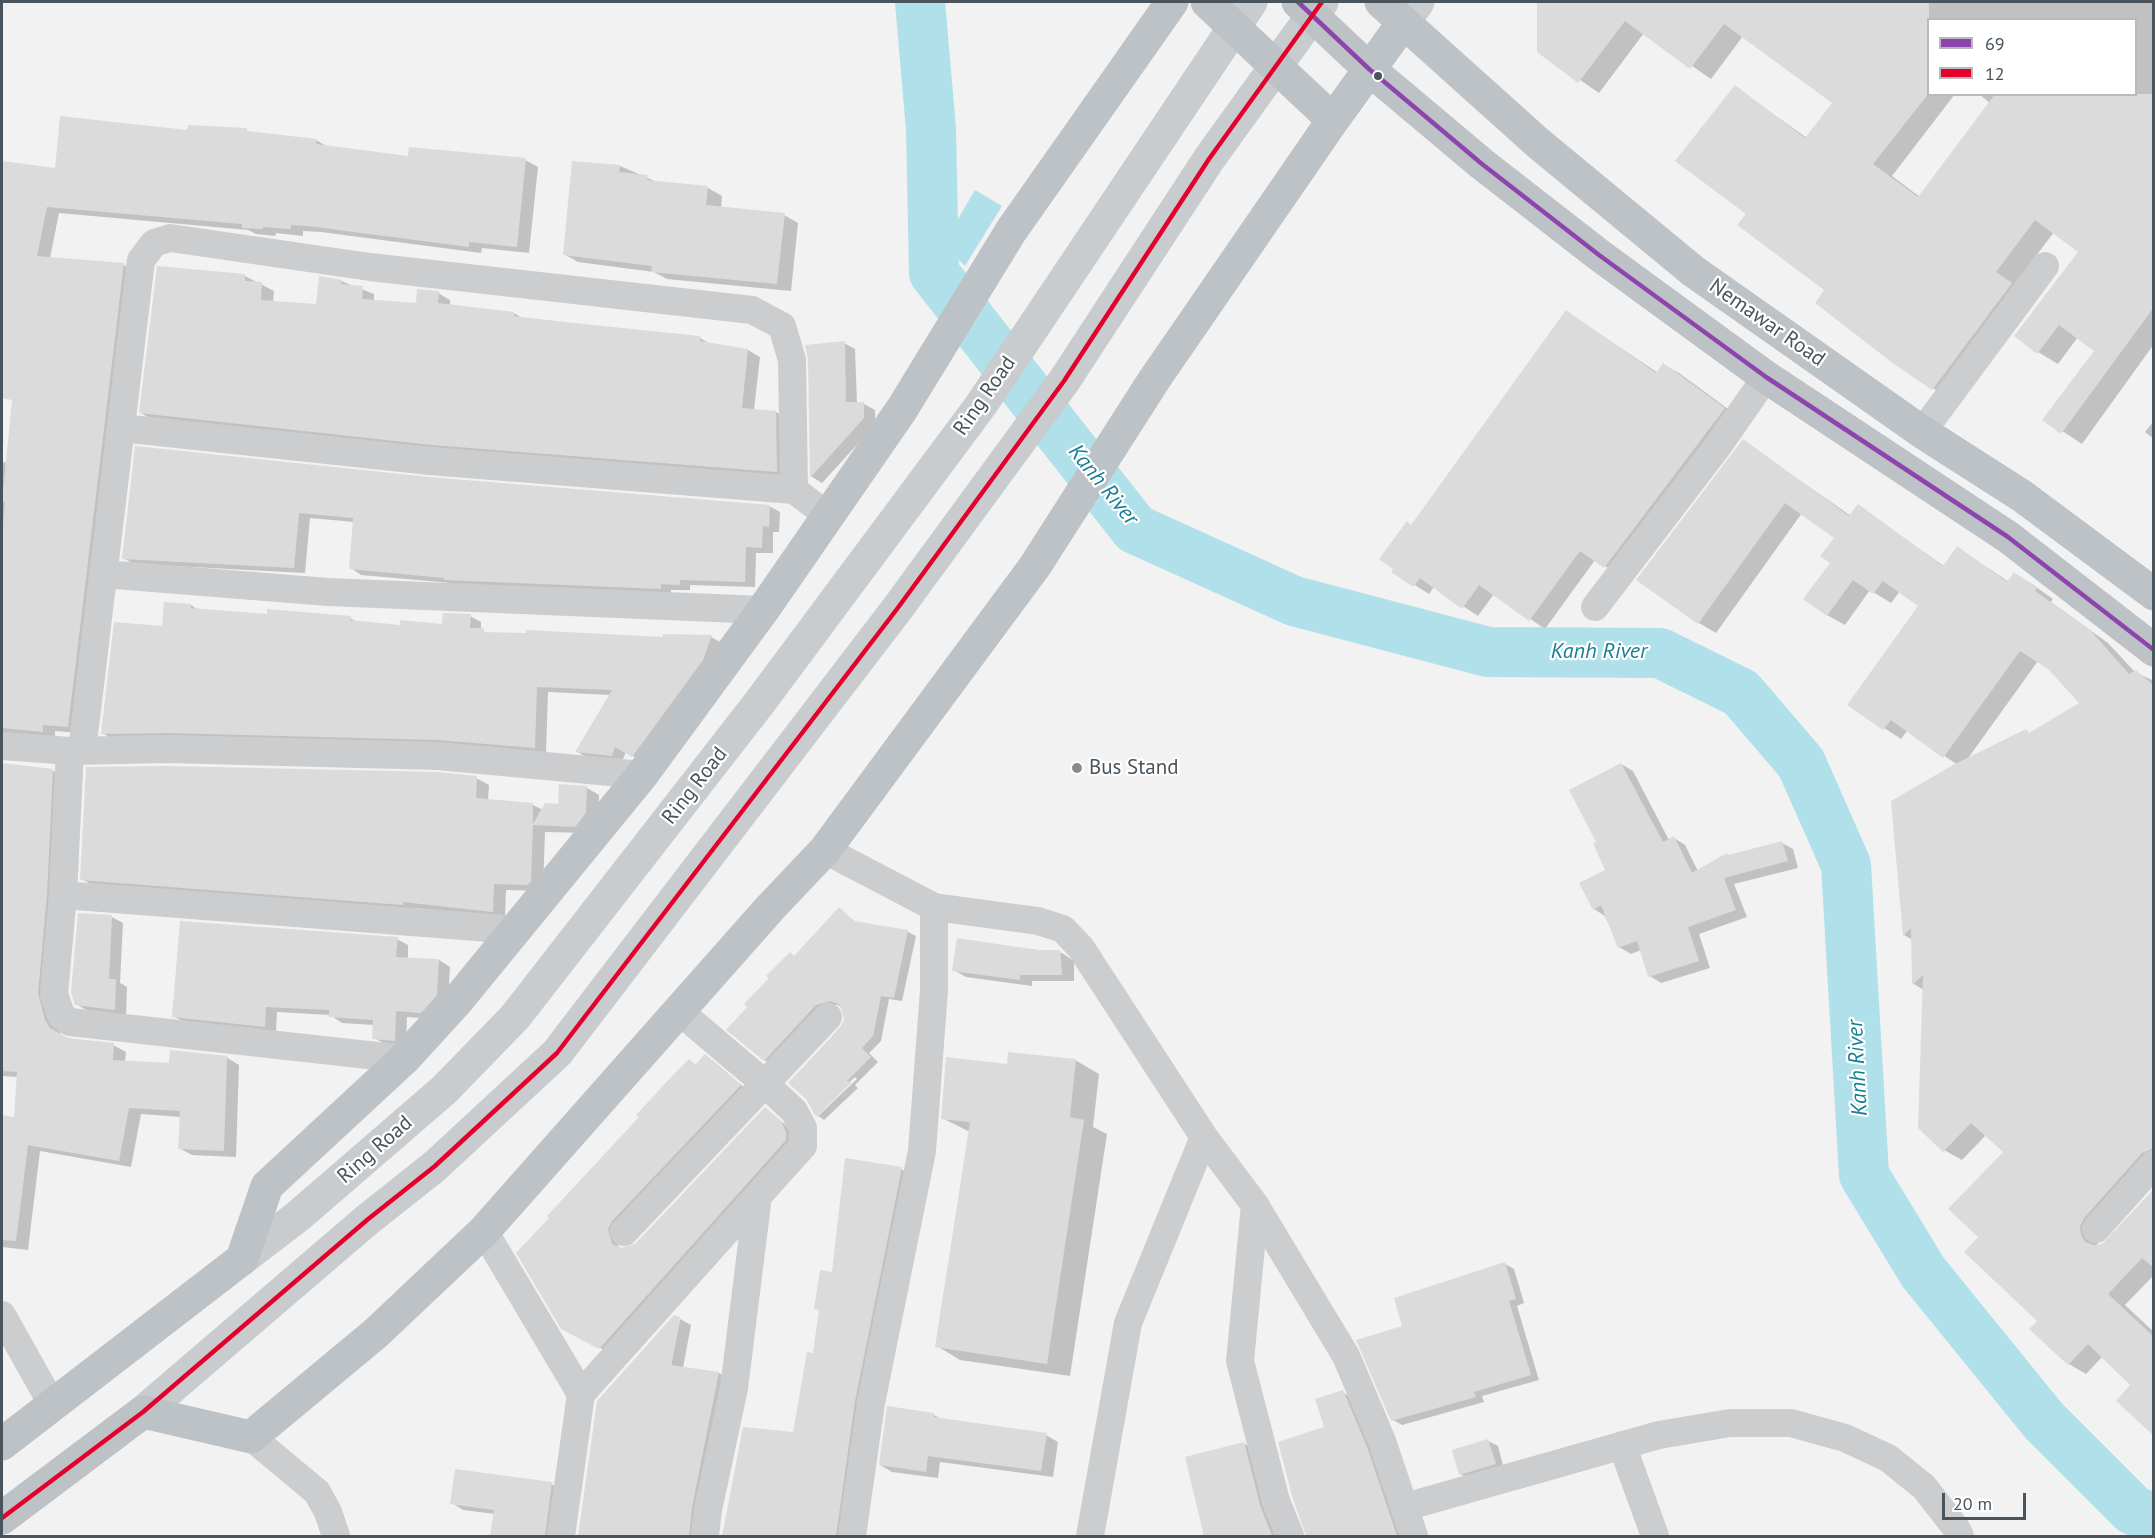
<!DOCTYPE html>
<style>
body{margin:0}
#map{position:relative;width:2155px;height:1538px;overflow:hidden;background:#f2f2f2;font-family:"PT Sans",sans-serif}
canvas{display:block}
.frame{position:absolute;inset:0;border:3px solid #4a545c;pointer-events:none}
.legend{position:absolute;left:1927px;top:18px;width:210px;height:78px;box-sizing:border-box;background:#fff;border:2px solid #b7bbbe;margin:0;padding:8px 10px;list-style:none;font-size:18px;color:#4a545c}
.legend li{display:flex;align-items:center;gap:12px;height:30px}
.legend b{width:30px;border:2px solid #b7bbbe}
.scale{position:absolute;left:1942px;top:1493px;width:84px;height:27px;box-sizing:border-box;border:3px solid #4a545c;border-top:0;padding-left:8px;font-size:18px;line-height:21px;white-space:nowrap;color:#4a545c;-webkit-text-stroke:4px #fff;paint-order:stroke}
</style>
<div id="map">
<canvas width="2155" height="1538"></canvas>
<div class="frame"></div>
<ul class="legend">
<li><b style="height:8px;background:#8e44ad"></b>69</li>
<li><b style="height:8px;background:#e4002b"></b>12</li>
</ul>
<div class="scale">20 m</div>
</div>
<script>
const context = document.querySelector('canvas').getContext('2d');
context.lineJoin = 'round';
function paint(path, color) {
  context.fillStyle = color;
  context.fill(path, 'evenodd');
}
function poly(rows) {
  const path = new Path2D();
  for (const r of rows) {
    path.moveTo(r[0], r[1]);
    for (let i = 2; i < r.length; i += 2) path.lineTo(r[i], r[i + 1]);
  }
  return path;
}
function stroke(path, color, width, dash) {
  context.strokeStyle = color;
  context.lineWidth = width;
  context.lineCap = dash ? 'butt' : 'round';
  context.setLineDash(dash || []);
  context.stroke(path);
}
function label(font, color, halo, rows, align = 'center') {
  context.font = font + ' "PT Sans",sans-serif';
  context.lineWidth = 4.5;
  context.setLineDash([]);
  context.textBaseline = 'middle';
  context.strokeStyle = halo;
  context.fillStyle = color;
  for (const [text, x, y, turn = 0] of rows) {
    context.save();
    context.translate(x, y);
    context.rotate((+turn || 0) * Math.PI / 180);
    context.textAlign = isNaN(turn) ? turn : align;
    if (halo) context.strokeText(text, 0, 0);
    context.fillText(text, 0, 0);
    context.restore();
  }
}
paint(poly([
 [975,190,1002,206,965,266,943,245]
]), '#b0e0e9');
paint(poly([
 [1538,2,2154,2,2154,344,2082,444,2044,419,2096,350,2078,337,2058,364,2038,352,2080,252,2054,232,2015,284,1953,401,1894,363,1827,289,1748,214,1735,87,1807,138,1834,103,1743,36,1711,79,1644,33,1599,93,1538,51],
 [1928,20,2136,20,2136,94,1979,94,1990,103,1920,197,1892,176,1955,94,1928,94],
 [246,130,253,134,316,140,328,147,410,157,525,160,538,167,529,253,482,248,481,253,321,232,303,231,303,236,276,233,275,236,256,234,248,230,59,213,50,258,124,265,136,272,80,733,55,731,55,739,2,743,2,462,8,463,24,286,7,284,2,314,2,163,56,170,188,132],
 [620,166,657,182,708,188,722,196,721,208,784,215,798,223,791,291,667,279,654,272,578,262,564,254],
 [245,276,274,291,273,302,318,306,341,281,374,294,374,301,418,305,438,293,450,300,450,306,514,313,522,318,700,338,712,345,748,350,760,357,754,410,776,412,788,419,789,478,445,451,153,420,141,413],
 [1567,312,1658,373,1664,365,1679,373,1739,417,1620,575,1595,560,1545,629,1494,594,1478,616,1434,587,1429,594,1393,571,1412,526],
 [844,343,855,349,857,404,864,404,875,410,875,425,822,483,812,477,810,360],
 [2154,421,2154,439,2145,432],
 [1743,441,1851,516,1858,506,1944,566,1958,548,2009,582,2015,574,2032,584,2053,599,2051,602,2108,643,2135,672,2154,681,2154,1169,2101,1228,2097,1246,2109,1242,2154,1192,2154,1275,2125,1305,2154,1332,2154,1434,2133,1385,2103,1356,2086,1374,2069,1364,2031,1329,2039,1321,1980,1237,2005,1152,1986,1135,1962,1160,1944,1150,1924,990,1914,984,1913,940,1904,935,1958,765,1907,731,1901,739,1849,705,1921,606,1900,591,1891,603,1870,590,1845,625,1827,615,1836,537,1802,513,1716,633,1699,623],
 [2038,661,2049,668,2082,703,2030,734,2026,731,1966,761],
 [429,479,769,506,780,512,779,532,773,532,773,553,756,553,755,587,690,585,690,590,671,590,671,594,456,586,451,583,361,575,351,568,354,522,310,518,305,573,134,564,123,558],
 [191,605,198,610,268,616,350,618,359,623,401,626,444,625,470,616,481,622,481,630,489,634,664,639,711,637,722,643,643,762,626,752,622,761,588,758,578,752,611,695,548,692,546,754,113,739,102,733,163,628],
 [2,764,52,770,64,778,58,1029,63,1037,68,1040,113,1045,126,1052,125,1062,170,1065,226,1057,239,1065,236,1157,192,1155,179,1148,181,1117,141,1114,131,1167,40,1151,28,1250,2,1247,2,1117,16,1118,18,1077,2,1076],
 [1621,764,1633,771,1669,840,1674,838,1685,845,1698,871,1730,856,1782,843,1793,849,1798,868,1734,884,1747,917,1699,934,1710,968,1661,983,1650,976,1641,950,1631,954,1619,947,1605,916,1594,909,1607,871,1598,843],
 [476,778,489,785,488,800,533,805,543,810,559,806,587,788,599,795,598,821,588,833,545,832,543,888,541,891,506,890,505,918,415,908,415,911,94,886,82,879],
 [839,909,857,923,908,932,916,936,902,1001,889,999,881,1041,869,1053,878,1062,855,1085,858,1088,824,1120,818,1116,857,1079,855,1077,818,1112,818,1116,807,1098,790,1083,845,1022,845,1011,838,1005,832,1005,772,1064,764,1060,795,957],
 [112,917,123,923,120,983,127,987,126,1016,88,1011,76,1004],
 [397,939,408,945,408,959,439,960,450,967,448,1001,432,1019,407,1017,406,1047,385,1044,374,1038,374,1025,342,1023,330,1015,277,1012,276,1032,184,1022,173,1016],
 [958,940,1062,953,1074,961,1074,981,1032,981,1032,986,966,977,954,970],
 [712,1060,747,1090,615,1241,619,1247,628,1250,637,1245,766,1109,788,1127,794,1137,608,1352,571,1333,641,1117,689,1061,697,1065],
 [1075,1060,1099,1074,1093,1127,1107,1134,1070,1376,960,1360,937,1346,970,1132,942,1118,1008,1065],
 [901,1169,913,1175,847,1536,723,1536,744,1429,794,1433,833,1274],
 [1505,1264,1514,1269,1524,1303,1517,1306,1539,1380,1482,1396,1484,1402,1402,1425,1393,1420],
 [680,1319,691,1325,683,1368,719,1373,730,1380,701,1536,638,1536],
 [1342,1392,1352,1398,1404,1536,1307,1536,1325,1428],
 [934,1415,943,1420,1046,1435,1058,1442,1053,1477,940,1462,938,1478,892,1472,880,1465],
 [1488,1441,1498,1446,1504,1469,1470,1479,1460,1474],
 [1243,1443,1253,1449,1279,1536,1200,1536,1205,1534],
 [551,1484,563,1490,556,1536,492,1536,495,1514,463,1510,452,1503]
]), '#0003');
stroke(poly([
 [920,2,931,129,934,273,1135,529,1294,601,1488,652,1660,653,1741,693,1801,763,1846,865,1864,1175,1923,1272,2044,1421,2133,1510,2154,1519]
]), '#b0e0e9', 50);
paint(poly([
 [1537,2,1929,2,1929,93,1873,164,1918,197,1995,94,2154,94,2154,307,2061,434,2042,420,2094,351,2059,325,2037,354,2014,336,2078,252,2035,220,1996,272,2012,283,1932,390,1894,364,1815,303,1824,290,1737,225,1746,214,1675,161,1735,85,1805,138,1832,103,1724,24,1690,69,1625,21,1578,83,1537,52],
 [60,116,187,130,188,125,247,128,247,131,317,139,316,144,408,156,409,147,526,158,517,247,469,242,469,247,308,226,291,225,291,229,263,227,263,229,242,228,242,224,47,207,37,256,124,263,68,727,43,725,43,732,2,728,2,537,5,502,2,502,12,400,2,398,2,161,55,168],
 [572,161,620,165,619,172,648,175,647,180,708,186,706,205,785,213,777,284,651,272,652,266,563,255],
 [157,266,245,274,245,281,262,282,261,300,316,304,319,276,342,280,341,284,363,286,362,299,416,303,417,289,439,291,438,303,514,312,514,316,565,322,700,336,700,341,748,349,742,408,776,411,777,472,432,445,139,413],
 [1566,310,1656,373,1663,363,1725,408,1604,568,1580,551,1529,621,1479,585,1462,609,1420,578,1413,587,1391,572,1393,569,1379,559,1407,521,1411,525],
 [845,341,846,402,864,402,864,418,810,478,808,360,805,345],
 [1743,439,1849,516,1858,504,1943,566,1957,546,2007,582,2014,572,2037,588,2035,591,2091,631,2129,674,2136,670,2154,686,2154,1148,2142,1153,2084,1218,2080,1226,2081,1235,2085,1242,2093,1245,2102,1244,2154,1189,2154,1268,2142,1258,2108,1294,2154,1337,2154,1436,2116,1401,2130,1385,2088,1344,2068,1365,2029,1329,2037,1321,1964,1252,1978,1237,1948,1209,2003,1152,1971,1123,1943,1152,1918,1128,1923,975,1912,985,1911,928,1903,936,1891,801,1953,765,2026,729,2029,733,2079,703,2048,669,2020,651,1943,758,1891,720,1883,730,1847,705,1918,606,1883,581,1873,594,1853,580,1827,616,1803,599,1830,563,1820,556,1834,538,1785,503,1698,624,1636,580],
 [135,446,429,477,770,505,769,527,763,526,762,548,746,547,745,582,680,580,680,585,661,584,661,589,444,580,444,578,349,569,353,518,299,513,294,568,122,559],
 [164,602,191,604,191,608,267,614,267,609,351,616,350,620,400,625,400,620,442,624,443,613,471,614,470,628,484,628,483,632,526,633,526,630,663,637,663,634,712,635,703,660,632,757,615,747,612,756,575,752,612,690,537,687,535,748,438,740,167,733,101,734,114,622,162,626],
 [2,763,53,769,47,894,38,993,45,1020,50,1028,68,1038,114,1043,113,1060,169,1063,170,1050,227,1056,224,1151,178,1149,180,1111,129,1108,119,1161,28,1145,16,1241,2,1240,2,1115,14,1117,17,1072,2,1071],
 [1621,763,1663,842,1674,836,1692,873,1727,853,1728,855,1782,841,1788,861,1724,878,1736,910,1688,927,1699,961,1648,977,1637,941,1618,948,1601,905,1593,910,1579,883,1605,870,1593,843,1596,842,1569,790],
 [167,766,437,772,477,776,476,798,533,803,533,824,545,803,558,804,559,784,587,786,586,813,575,827,533,825,531,881,528,885,494,884,493,912,403,902,403,905,80,880,86,767],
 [839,907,854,921,908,930,894,998,881,996,873,1036,862,1048,871,1057,847,1081,852,1082,816,1117,806,1099,788,1083,840,1028,844,1020,840,1005,831,1001,816,1005,764,1061,726,1030,747,1007,744,1004,769,978,766,976,790,952,794,956],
 [78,913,112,915,109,979,116,979,115,1010,75,1005,71,992],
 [180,921,398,937,396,957,439,959,437,995,421,1013,396,1011,395,1041,372,1039,373,1020,329,1017,329,1010,266,1007,265,1027,172,1017],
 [957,938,1038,950,1060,950,1062,975,1020,975,1020,980,952,971],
 [1008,1052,1076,1059,1070,1117,1084,1120,1047,1364,935,1347,970,1122,941,1119,946,1057,1007,1064],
 [705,1054,741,1085,612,1221,608,1229,612,1244,621,1248,636,1243,765,1107,781,1121,786,1132,786,1140,599,1349,561,1329,516,1253,549,1218,547,1216,639,1117,636,1115,673,1075,689,1059,695,1065],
 [845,1158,902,1167,855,1401,836,1536,722,1536,743,1427,793,1432,807,1352,813,1353,819,1310,814,1309,820,1270,832,1272],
 [1505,1262,1516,1299,1509,1301,1531,1375,1474,1392,1476,1397,1391,1421,1356,1340,1402,1326,1394,1298],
 [674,1315,680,1317,671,1365,719,1372,692,1507,689,1536,578,1536,597,1401],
 [1343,1390,1367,1447,1397,1536,1306,1536,1292,1496,1278,1442,1324,1427,1315,1399],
 [887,1406,934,1413,934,1417,1047,1433,1041,1471,928,1456,926,1472,879,1465],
 [1488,1439,1496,1464,1459,1475,1452,1450],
 [1244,1442,1260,1505,1272,1536,1204,1536,1185,1457],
 [455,1469,552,1482,545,1536,490,1536,494,1510,450,1504]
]), '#dbdbdc');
stroke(poly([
 [121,428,430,461,794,490,828,516],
 [1922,432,2045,266],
 [103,574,328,592,763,610],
 [1595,607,1718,446,1766,377],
 [2,746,70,751,167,749,438,756,642,775],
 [70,751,63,895,515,930],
 [82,751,141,260,154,243,170,238,370,267,752,310,782,326,792,360,794,490],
 [825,850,934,907,934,990,922,1151,871,1403,852,1536],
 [63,895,54,994,61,1015,70,1022,404,1059],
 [934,907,1038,921,1063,929,1081,948,1204,1137,1128,1323,1090,1536],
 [679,1011,764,1083,794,1111,803,1128,803,1146,758,1196],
 [1204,1137,1255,1205,1346,1356,1382,1441,1414,1536],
 [1255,1205,1240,1361,1276,1501,1290,1536],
 [2096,1229,2154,1164],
 [484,1231,581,1394,561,1536],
 [624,1232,828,1017],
 [2,1315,52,1404],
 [581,1394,758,1196,734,1388,708,1510,705,1536],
 [251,1437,317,1492,328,1512,336,1536],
 [1622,1445,1655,1536],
 [1405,1507,1659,1435,1730,1423,1791,1423,1845,1438,1888,1458,1924,1487,1956,1528,1960,1536]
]), '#cccdcf', 28);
stroke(poly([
 [1403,23,1418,2]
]), '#cbcdd0', 33);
stroke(poly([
 [242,1259,297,1217,444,1090,515,1017,760,702,981,405,1251,2],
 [143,1412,367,1220,435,1166,557,1053,897,609,1064,381,1209,159,1322,2]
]), '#c8ccce', 33);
stroke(poly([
 [1207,2,1333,120],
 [1298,2,1369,69,1482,164,1599,255,1766,377,2008,537,2154,650],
 [1381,2,1538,143,1693,271,1922,432,2022,496,2154,594],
 [2,1444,242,1259,267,1186,404,1059,457,1001,642,775,763,610,902,409,1011,231,1172,2],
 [2,1518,143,1412,251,1437,376,1333,484,1231,770,908,825,850,1035,566,1154,380,1333,120,1403,23]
]), '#bdc2c6', 33);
stroke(poly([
 [1298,2,1369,69,1482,164,1599,255,1766,377,2008,537,2154,650]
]), '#8e44ad', 4.5);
stroke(poly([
 [2,1518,143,1412,367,1220,435,1166,557,1053,897,609,1064,381,1209,159,1322,2]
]), '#e4002b', 4.5);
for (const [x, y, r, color] of [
 [1378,76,5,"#4a545c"],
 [1077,768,6,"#858b90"]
]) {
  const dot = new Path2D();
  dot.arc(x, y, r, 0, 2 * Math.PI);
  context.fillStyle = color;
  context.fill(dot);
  stroke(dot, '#fff', 2);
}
label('21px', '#4a545c', '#fff', [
 ["Nemawar Road",1767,323,35],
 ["Ring Road",985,396,-55],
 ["Ring Road",695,786,-52],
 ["Ring Road",375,1150,-41]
]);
label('21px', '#4a545c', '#fff', [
 ["Bus Stand",1089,768]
], 'left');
label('italic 22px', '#187e93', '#fff', [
 ["Kanh River",1103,485,51],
 ["Kanh River",1599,652],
 ["Kanh River",1858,1068,-93]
]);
</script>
